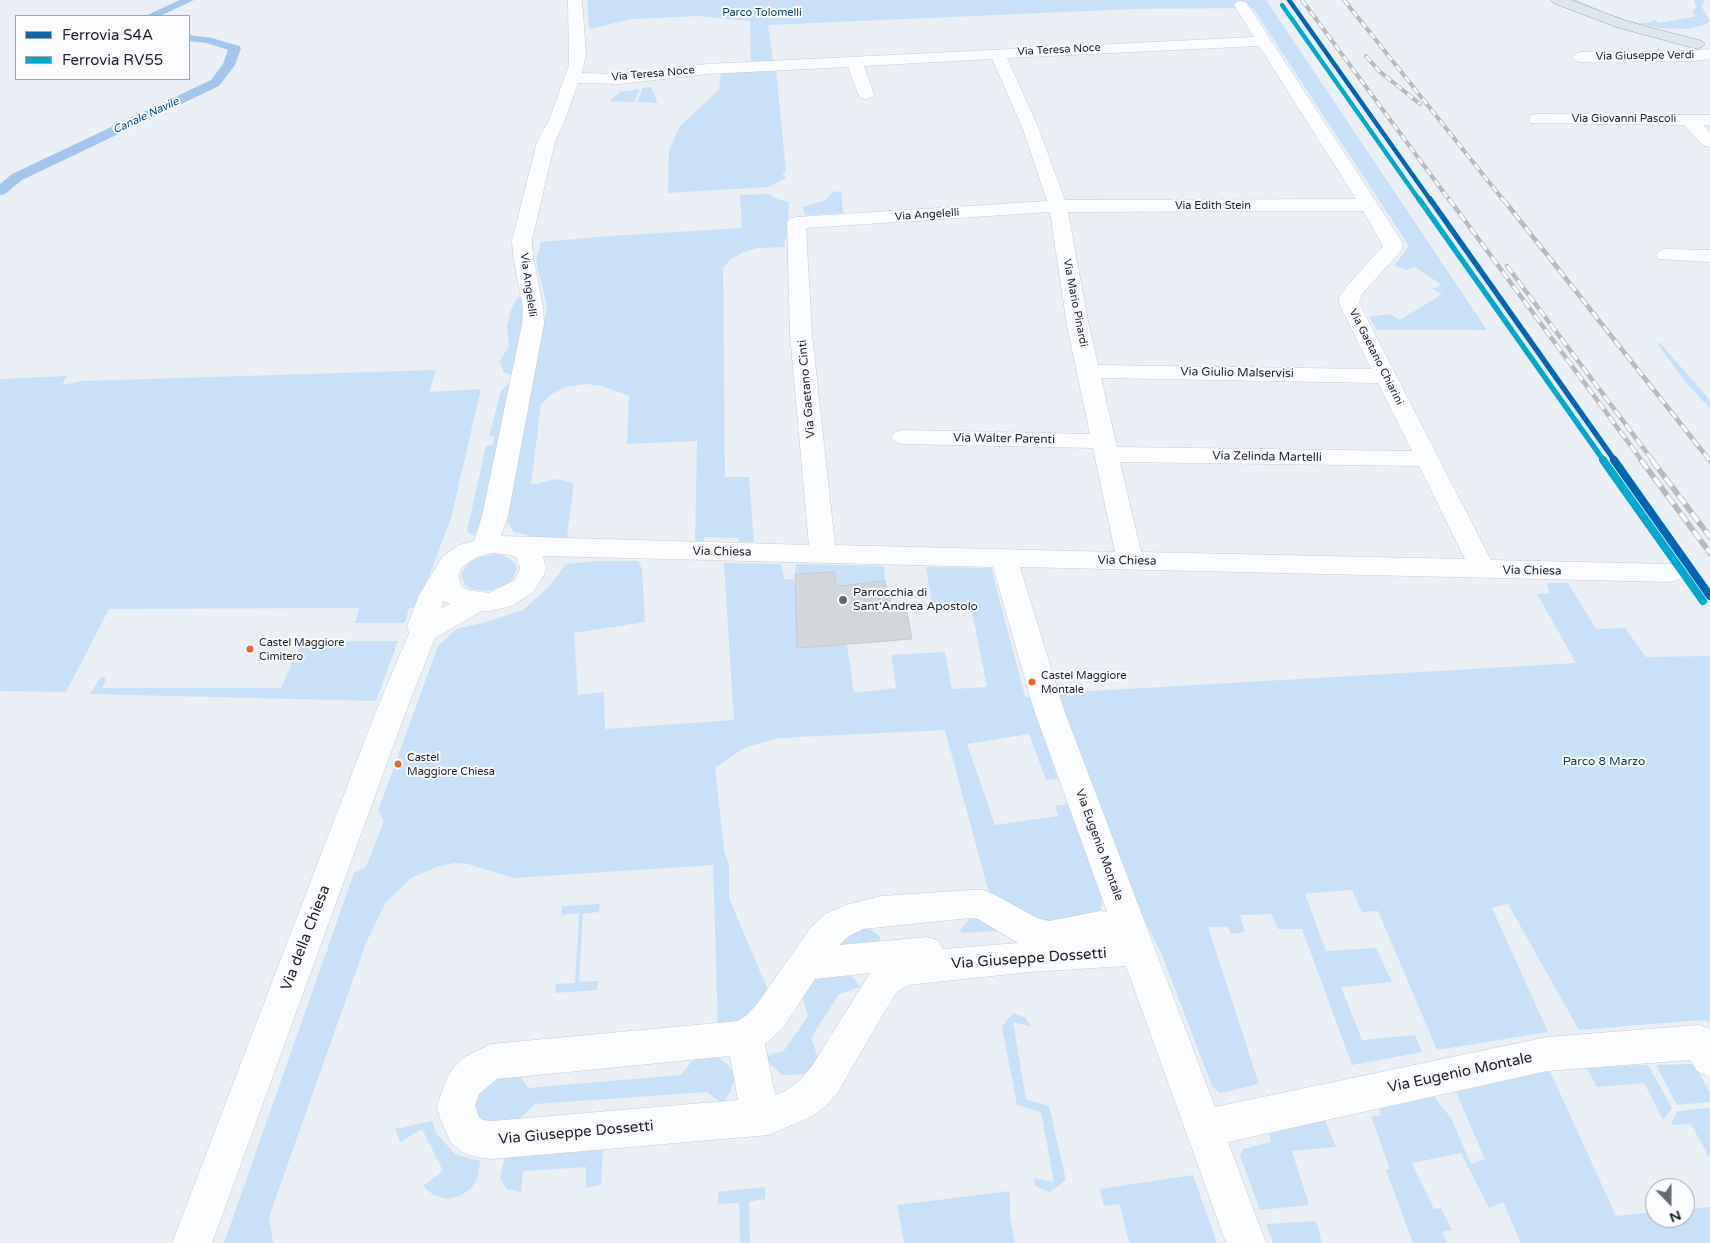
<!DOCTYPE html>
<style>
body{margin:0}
#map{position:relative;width:1710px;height:1243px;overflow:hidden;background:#eaf0f6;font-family:"Varela Round",sans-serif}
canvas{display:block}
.legend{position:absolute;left:15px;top:15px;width:175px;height:65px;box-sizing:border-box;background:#fafcfe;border:1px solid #a2a4a7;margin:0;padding:6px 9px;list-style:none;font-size:15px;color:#1d2025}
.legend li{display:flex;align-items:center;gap:10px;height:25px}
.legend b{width:25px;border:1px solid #a2a4a7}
.north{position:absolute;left:1645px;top:1178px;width:50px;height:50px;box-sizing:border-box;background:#fafcfe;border:1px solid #a2a4a7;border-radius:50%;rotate:158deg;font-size:14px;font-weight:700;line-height:20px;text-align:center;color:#1d2025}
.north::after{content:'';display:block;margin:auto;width:18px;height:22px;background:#65696e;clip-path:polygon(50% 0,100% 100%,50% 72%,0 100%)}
</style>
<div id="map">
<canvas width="1710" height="1243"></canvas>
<ul class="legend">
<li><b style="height:6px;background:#0066b3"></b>Ferrovia S4A</li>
<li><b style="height:6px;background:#00a9ce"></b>Ferrovia RV55</li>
</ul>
<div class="north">N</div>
</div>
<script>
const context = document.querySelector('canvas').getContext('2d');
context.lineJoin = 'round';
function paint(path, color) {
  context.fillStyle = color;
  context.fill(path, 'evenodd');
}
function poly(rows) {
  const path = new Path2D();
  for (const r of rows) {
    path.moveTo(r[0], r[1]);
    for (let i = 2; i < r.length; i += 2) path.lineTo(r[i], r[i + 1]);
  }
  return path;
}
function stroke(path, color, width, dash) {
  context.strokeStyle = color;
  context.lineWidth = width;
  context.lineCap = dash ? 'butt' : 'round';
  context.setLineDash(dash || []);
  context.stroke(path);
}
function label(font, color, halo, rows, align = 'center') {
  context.font = font + ' "Varela Round",sans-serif';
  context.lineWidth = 4;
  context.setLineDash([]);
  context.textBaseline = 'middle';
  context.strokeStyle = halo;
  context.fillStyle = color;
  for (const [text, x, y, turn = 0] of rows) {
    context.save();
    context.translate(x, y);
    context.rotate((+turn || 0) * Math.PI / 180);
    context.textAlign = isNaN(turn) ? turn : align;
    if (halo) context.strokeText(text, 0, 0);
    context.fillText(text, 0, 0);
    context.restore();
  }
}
paint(poly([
 [587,0,1266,0,1487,330,1377,330,1369,317,1389,314,1400,320,1442,294,1432,289,1442,285,1415,267,1406,270,1394,266,1409,246,1253,8,1133,9,768,25,773,61,751,62,750,21,699,16,632,19,589,29],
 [1569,0,1576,0,1613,16,1618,16,1626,20,1640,23,1648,23,1654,20,1660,23,1697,16,1692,13,1696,7,1694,0,1705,0,1701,6,1710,21,1705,25,1688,29,1659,28,1615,19],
 [776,69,786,172,782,173,786,178,768,187,668,193,669,150,680,126,719,90,721,73],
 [651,87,658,103,637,102,643,88],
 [640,89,634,102,610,101,620,92],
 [841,191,843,213,805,215,803,207,826,200,833,192],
 [768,194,777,199,789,202,788,238,785,239,784,247,759,248,744,252,731,259,723,268,725,477,749,477,754,542,739,542,739,538,704,537,704,541,695,541,697,441,627,444,629,396,602,386,586,384,566,387,552,394,541,404,531,485,556,479,574,483,567,538,535,537,514,532,504,516,547,306,536,261,541,242,610,236,742,228,740,195],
 [518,297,523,299,523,330,512,380,478,538,467,531,486,446,492,445,494,437,489,436,501,391,512,380,511,375,503,372,500,361,509,346,507,327,510,311],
 [1657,343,1660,343,1710,400,1710,409,1683,379],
 [436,370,429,392,481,389,451,518,417,608,409,608,405,623,355,623,359,608,109,609,66,692,0,691,0,379,67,376,62,385,81,381],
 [494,554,503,555,515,563,517,568,512,580,505,585,488,591,471,589,465,585,461,574,469,562,477,558],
 [598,561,638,561,642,569,645,622,574,633,578,695,604,692,605,729,734,720,724,563,781,564,784,579,794,579,796,589,797,648,847,644,854,693,896,688,891,655,945,652,952,689,987,687,971,607,933,610,926,567,991,568,1025,696,1030,698,1058,779,1046,780,1029,734,967,744,995,825,1058,816,1055,806,1068,804,1102,892,1101,915,1052,927,991,901,945,730,778,738,744,748,715,768,724,850,729,865,729,898,770,995,751,1016,718,1028,713,865,514,878,468,864,455,863,436,867,411,878,386,902,366,943,269,1217,273,1243,224,1243,354,873,366,867,384,821,378,811,438,646,456,629,487,622,523,610,548,588,566,564],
 [796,564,884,566,885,581,837,585,834,572,795,574],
 [1546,583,1568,583,1596,629,1625,628,1646,657,1710,656,1710,1024,1708,1020,1688,1021,1579,1030,1508,904,1492,908,1548,1032,1437,1050,1378,911,1362,912,1352,890,1313,893,1305,894,1326,951,1376,948,1392,982,1341,987,1362,1040,1415,1035,1422,1052,1352,1065,1302,929,1278,929,1271,914,1240,915,1245,932,1231,934,1228,927,1208,927,1259,1084,1220,1093,1212,1086,1162,955,1129,889,1057,693,1576,663,1537,594,1550,593],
 [302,641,398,641,376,701,90,694,101,677,107,677,102,688,281,688],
 [600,904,599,912,583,914,579,982,598,981,597,990,555,993,556,984,575,983,579,913,561,915,562,906],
 [976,911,999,924,996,931,962,933,960,930],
 [862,924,880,936,880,948,833,953,831,942],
 [845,972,854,978,860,987,839,994,811,1038,821,1065,815,1074,782,1075,767,1061,766,1057,775,1053,783,1052,808,1016,800,991,806,980],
 [1013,1013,1025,1017,1032,1027,1013,1022,1026,1099,1049,1106,1066,1180,1050,1192,1035,1186,1034,1178,1054,1182,1041,1112,1017,1105,1002,1027],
 [700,1051,716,1056,729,1065,735,1079,729,1094,723,1104,707,1092,535,1104,510,1128,486,1127,477,1116,474,1102,485,1079,523,1067,522,1079,528,1088,681,1075],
 [1694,1064,1710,1092,1710,1102,1677,1105,1656,1065],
 [1648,1065,1672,1108,1663,1120,1644,1083,1597,1087,1587,1068],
 [1550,1071,1616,1216,1655,1212,1655,1218,1685,1218,1685,1209,1710,1207,1710,1243,1521,1243,1503,1202,1489,1208,1461,1153,1412,1163,1434,1209,1441,1208,1452,1230,1442,1232,1447,1243,1413,1243,1386,1170,1390,1169,1371,1116,1381,1115,1379,1109,1434,1097,1451,1118,1471,1164,1485,1159,1456,1092],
 [1710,1108,1710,1159,1691,1124,1671,1125,1677,1111],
 [1325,1120,1336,1147,1292,1151,1309,1205,1260,1210,1240,1156,1243,1149,1271,1142,1269,1134],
 [432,1121,436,1133,455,1154,480,1161,478,1176,473,1187,460,1196,446,1199,432,1194,423,1186,443,1171,422,1129,400,1142,395,1129],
 [603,1149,601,1185,586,1188,586,1167,523,1171,521,1192,507,1189,500,1179,505,1155],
 [1193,1175,1217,1243,1129,1243,1120,1204,1104,1206,1100,1189],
 [765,1187,765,1199,749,1202,750,1243,740,1243,739,1203,718,1204,718,1192],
 [1010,1191,1010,1216,1015,1243,904,1243,897,1205],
 [1316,1221,1322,1243,1273,1243,1266,1224]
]), '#c9e0f9');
paint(poly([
 [180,0,194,0,160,16,145,16,180,0],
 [189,35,212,38,239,46,241,48,235,65,219,86,22,180,5,194,0,195,0,184,12,174,211,80,223,64,228,50,207,43,189,41,189,35]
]), '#a4c6ed');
const building = poly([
 [834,572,837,586,885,581,893,611,907,612,912,639,797,648,795,574,834,572]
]);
paint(building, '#d2d7dc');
stroke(building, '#c4c8cc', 1);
const minor = poly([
 [568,0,582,0,586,54,582,73,619,74,708,64,1254,37,1234,5,1236,2,1241,1,1246,2,1401,240,1403,246,1400,252,1362,294,1359,303,1491,560,1671,564,1680,567,1684,573,1680,579,1671,582,1020,567,1063,707,1215,1107,1547,1037,1699,1025,1710,1029,1710,1077,1697,1071,1690,1060,1547,1071,1228,1142,1266,1243,1226,1243,1126,966,1030,972,908,985,897,992,885,1011,838,1092,827,1105,813,1116,769,1135,492,1159,476,1157,462,1152,451,1143,440,1118,437,1106,446,1080,453,1068,465,1057,491,1044,738,1021,747,1015,757,1004,812,926,825,914,846,905,881,896,970,890,983,890,995,895,1037,918,1049,921,1100,911,1107,912,1033,707,993,567,543,556,546,568,543,577,533,592,512,606,489,611,482,611,435,638,406,711,212,1243,172,1243,376,711,409,633,407,626,419,595,443,556,459,545,474,541,482,516,522,324,523,307,513,256,512,240,537,142,549,120,569,65,568,0],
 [1259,46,1356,199,1065,200,1038,127,1007,58,1259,46],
 [992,59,1022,127,1047,201,796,217,789,219,787,223,790,334,809,545,501,536,508,516,544,324,543,307,533,256,532,240,555,142,565,120,578,83,619,84,708,74,848,67,858,94,860,97,866,99,872,97,874,94,864,66,992,59],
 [1363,211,1383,246,1346,287,1339,298,1339,303,1371,369,1098,365,1089,326,1068,212,1363,211],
 [1050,212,1067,326,1090,434,903,430,895,432,891,437,895,442,903,444,1093,448,1115,552,835,545,812,334,806,228,1050,212],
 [1101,378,1378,383,1412,451,1117,447,1101,378],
 [1120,462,1419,466,1465,559,1141,552,1120,462],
 [492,553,511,555,517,558,520,568,515,580,489,593,467,590,462,587,458,576,462,567,477,557,492,553],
 [443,601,450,604,441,609,443,601],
 [970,918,978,919,1018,943,943,949,939,941,927,937,839,945,849,936,863,929,970,918],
 [870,973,812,1066,801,1079,787,1090,775,1095,765,1044,783,1028,815,979,870,973],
 [730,1056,738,1100,492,1121,483,1120,479,1117,475,1106,479,1094,497,1079,730,1056],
 [1710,49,1710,59,1692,61,1580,62,1575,60,1572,57,1575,54,1580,52,1692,51,1710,49],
 [1537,114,1710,115,1710,125,1703,125,1710,132,1710,147,1704,146,1684,125,1531,123,1529,119,1531,115,1537,114],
 [1666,249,1710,250,1710,262,1659,259,1656,255,1659,251,1666,249]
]);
const major = poly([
 [1551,0,1571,0,1626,21,1702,41,1705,44,1702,47,1697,49,1616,27,1553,3,1551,0]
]);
stroke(minor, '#c5cace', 1);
stroke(major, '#97a5b3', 1);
paint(minor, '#fcfdfe');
paint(major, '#dee6ee');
const railFar2 = poly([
 [1302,0,1450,201],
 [1344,0,1504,201],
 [1366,56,1379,71,1420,104]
]);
const railFar1 = poly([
 [1449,199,1642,461],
 [1503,199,1710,461],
 [1507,266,1653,461]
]);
const rail = poly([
 [1641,460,1710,553],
 [1652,460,1710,537]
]);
stroke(railFar2, '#b8babb', 4);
stroke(railFar1, '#b8babb', 4.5);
stroke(rail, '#b8babb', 5.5);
stroke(railFar2, '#fafcfe', 2.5, [7]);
stroke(railFar1, '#fafcfe', 3, [9]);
stroke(rail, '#fafcfe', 4, [11]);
stroke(poly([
 [1289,0,1431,201]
]), '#0066b3', 4.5);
stroke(poly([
 [1430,199,1615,461]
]), '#0066b3', 5.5);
stroke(poly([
 [1614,460,1710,596]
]), '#0066b3', 8);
stroke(poly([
 [1282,5,1420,201]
]), '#00a9ce', 4.5);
stroke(poly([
 [1419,199,1604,461]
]), '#00a9ce', 5.5);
stroke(poly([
 [1603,460,1703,601]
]), '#00a9ce', 8);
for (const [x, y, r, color] of [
 [843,600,5,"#65696e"],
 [250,649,4.5,"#f26522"],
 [1032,682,4.5,"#f26522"],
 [398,764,4.5,"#f26522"]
]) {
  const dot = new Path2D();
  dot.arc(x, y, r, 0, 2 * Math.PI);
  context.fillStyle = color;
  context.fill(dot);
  stroke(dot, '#fafcfe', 2);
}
label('11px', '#0d3e6e', '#fafcfe', [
 ["Parco Tolomelli",762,13]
]);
label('11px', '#1d2025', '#fafcfe', [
 ["Via Teresa Noce",1059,50,-3],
 ["Via Giuseppe Verdi",1645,56,-1],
 ["Via Teresa Noce",653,74,-5],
 ["Via Giovanni Pascoli",1624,119],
 ["Via Edith Stein",1213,206],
 ["Via Angelelli",927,215,-4],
 ["Via Angelelli",528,285,82],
 ["Via Mario Pinardi",1075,303,79],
 ["Via Gaetano Chiarini",1376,357,63]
]);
label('italic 11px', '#004986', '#fafcfe', [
 ["Canale Navile",146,116,-25]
]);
label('11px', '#1d2025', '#fafcfe', [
 ["Castel Maggiore",259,643],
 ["Cimitero",259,657],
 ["Castel Maggiore",1041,676],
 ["Montale",1041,690],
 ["Castel",407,758],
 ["Maggiore Chiesa",407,772]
], 'left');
label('12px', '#1d2025', '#fafcfe', [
 ["Via Giulio Malservisi",1237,373,1],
 ["Via Gaetano Cinti",807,389,-95],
 ["Via Walter Parenti",1004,439,1],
 ["Via Zelinda Martelli",1267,457,1],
 ["Via Chiesa",722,552,1],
 ["Via Chiesa",1127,561,1],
 ["Via Chiesa",1532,571,1],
 ["Via Eugenio Montale",1099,845,70]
]);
label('12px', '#1d2025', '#fafcfe', [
 ["Parrocchia di",853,593],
 ["Sant'Andrea Apostolo",853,607]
], 'left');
label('12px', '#0d3e6e', '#fafcfe', [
 ["Parco 8 Marzo",1604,762]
]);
label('15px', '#1d2025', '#fafcfe', [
 ["Via della Chiesa",306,938,-69],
 ["Via Giuseppe Dossetti",1029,959,-4],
 ["Via Eugenio Montale",1460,1073,-12],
 ["Via Giuseppe Dossetti",576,1133,-5]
]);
</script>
